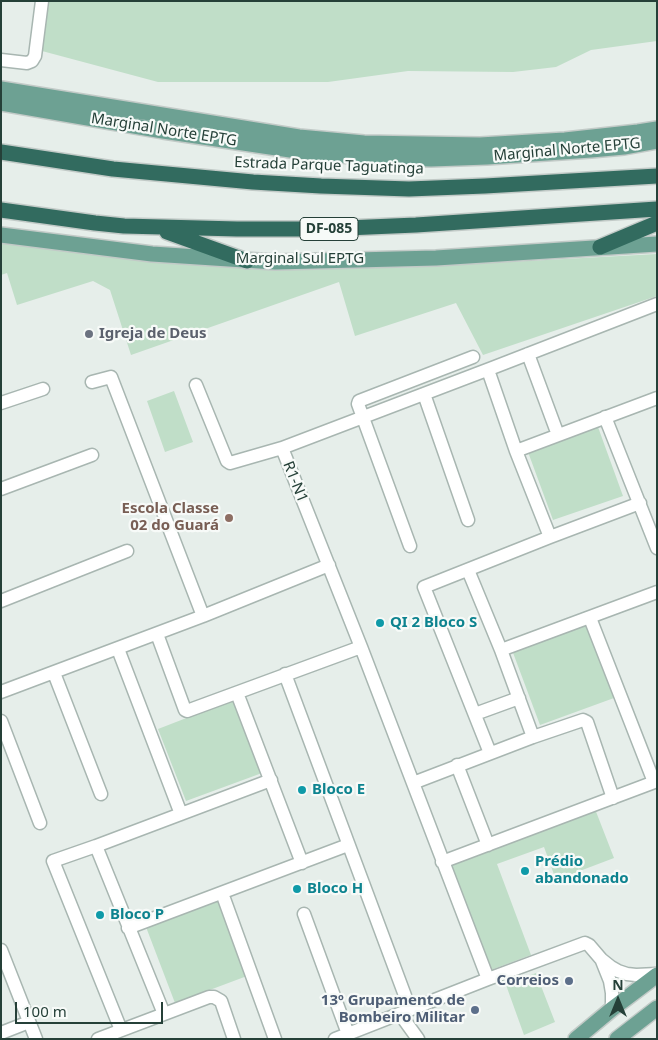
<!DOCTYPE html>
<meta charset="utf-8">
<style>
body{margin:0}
#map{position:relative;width:658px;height:1040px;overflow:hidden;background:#e6eeea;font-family:"Noto Sans",sans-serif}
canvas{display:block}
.frame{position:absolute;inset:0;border:2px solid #254038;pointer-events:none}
.north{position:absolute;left:593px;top:975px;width:50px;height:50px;-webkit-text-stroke:4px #f7faf8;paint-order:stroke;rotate:0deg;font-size:14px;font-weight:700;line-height:20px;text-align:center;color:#254038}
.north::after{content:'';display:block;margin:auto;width:18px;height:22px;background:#254038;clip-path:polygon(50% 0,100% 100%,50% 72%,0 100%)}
.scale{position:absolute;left:15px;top:1002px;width:148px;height:22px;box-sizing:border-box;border:2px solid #254038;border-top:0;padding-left:6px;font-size:15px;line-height:18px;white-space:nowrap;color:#254038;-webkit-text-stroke:4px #f7faf8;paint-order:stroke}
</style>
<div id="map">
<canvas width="658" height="1040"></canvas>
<div class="frame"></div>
<div class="north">N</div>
<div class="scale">100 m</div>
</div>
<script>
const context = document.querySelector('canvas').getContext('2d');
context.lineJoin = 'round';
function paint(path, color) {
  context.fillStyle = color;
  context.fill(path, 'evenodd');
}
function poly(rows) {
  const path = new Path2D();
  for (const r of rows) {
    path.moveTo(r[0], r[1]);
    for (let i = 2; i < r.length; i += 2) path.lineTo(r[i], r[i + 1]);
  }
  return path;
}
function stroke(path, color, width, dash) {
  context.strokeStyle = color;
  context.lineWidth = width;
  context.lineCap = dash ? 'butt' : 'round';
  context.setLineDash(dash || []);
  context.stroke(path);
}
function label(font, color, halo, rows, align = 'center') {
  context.font = font + ' "Noto Sans",sans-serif';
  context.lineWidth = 4.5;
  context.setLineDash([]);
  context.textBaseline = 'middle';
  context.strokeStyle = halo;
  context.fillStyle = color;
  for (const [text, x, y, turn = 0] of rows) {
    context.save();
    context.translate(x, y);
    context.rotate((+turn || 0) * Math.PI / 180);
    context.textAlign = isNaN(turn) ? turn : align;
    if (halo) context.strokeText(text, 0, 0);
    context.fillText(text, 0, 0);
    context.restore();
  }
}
paint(poly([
 [49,1,657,1,657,41,591,50,556,67,513,72,408,71,328,82,158,82,42,51],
 [1,242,126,257,231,267,397,268,657,254,657,296,483,355,456,303,355,336,339,282,131,355,110,290,93,281,17,305,7,273,1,275],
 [174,391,193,442,165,452,147,401],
 [598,427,623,496,553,520,528,452],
 [586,623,614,698,540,725,512,650],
 [233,700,262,773,186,801,158,729],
 [595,809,614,858,556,880,544,847,497,864,531,955,488,971,448,864],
 [218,900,247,976,175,1003,146,927],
 [536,973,555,1022,524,1035,506,985]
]), '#c0dec8');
const minor = poly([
 [1,60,27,63,32,61,35,56,42,1],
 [528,354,558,435],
 [488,370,516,451,550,537],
 [92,382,111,377,203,616],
 [196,385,227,461,230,463,282,448],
 [424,394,468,520],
 [1,403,43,389],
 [605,417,657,548],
 [516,451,657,398],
 [1,489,92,455],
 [410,546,358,404,359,401,473,357],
 [468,570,501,650,533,737],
 [1,601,127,551],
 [590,618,654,782],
 [157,634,185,710,187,711,361,647],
 [118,649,181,814],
 [501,650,657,592],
 [54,673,101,794],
 [285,674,410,1009],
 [1,692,203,616,329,565],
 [237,693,302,863],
 [475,714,519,698],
 [1,721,40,823],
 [490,753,424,587,550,537,640,503],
 [457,765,488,845],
 [413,783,533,737,583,720,587,722,613,798],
 [96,846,164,1014],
 [442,862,657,781],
 [222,893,275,1039],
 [304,914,348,1034],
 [128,928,348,845],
 [1,950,36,1039],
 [602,961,610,981,612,993,612,1009],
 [488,979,361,647,282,448,492,368,657,304],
 [400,1014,418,1039],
 [121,1030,53,861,96,846,271,780],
 [1,1033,29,1022],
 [98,1039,209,997,214,997,221,1001,234,1039],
 [335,1039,488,979,585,943,589,945,601,959,611,967,618,971,627,974,636,975,657,974]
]);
const major = poly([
 [1,89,299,137,364,143,480,145,565,140,638,132,657,129],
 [1,103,163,131,297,151,363,157,431,159,487,157,591,150,624,147,657,141],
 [1,235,152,254,275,262,436,258,657,244],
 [576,1039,612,1009,657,975],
 [617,1039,657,1008]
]);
const highway = poly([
 [1,152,113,169,253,182,321,186,409,189,485,186,657,176],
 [1,210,95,223,124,226,237,229,323,229,416,225,657,209],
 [167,232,247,261],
 [600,247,657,223]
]);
stroke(minor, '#a8b6b1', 15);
stroke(major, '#c2cac7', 18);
stroke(highway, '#c2cac7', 18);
stroke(minor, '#fff', 12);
stroke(major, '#6da193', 15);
stroke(highway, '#326b5f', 15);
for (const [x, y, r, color] of [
 [89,334,5,"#6b7280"],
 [229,518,5,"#8d6e63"],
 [380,623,5,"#0f9aa8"],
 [302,790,5,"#0f9aa8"],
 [525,871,5,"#0f9aa8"],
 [297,889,5,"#0f9aa8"],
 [100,915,5,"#0f9aa8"],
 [569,981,5,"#5c6f8a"],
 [475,1010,5,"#5c6f8a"]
]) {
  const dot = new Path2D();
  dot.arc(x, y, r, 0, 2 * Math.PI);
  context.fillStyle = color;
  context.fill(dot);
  stroke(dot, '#f7faf8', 2);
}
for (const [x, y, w] of [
 [329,229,58]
]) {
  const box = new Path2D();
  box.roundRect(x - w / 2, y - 11.5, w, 23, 4);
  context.fillStyle = '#f7faf8';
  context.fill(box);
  stroke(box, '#254038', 1);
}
label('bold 14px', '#254038', null, [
 ["DF-085",329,229]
]);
label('15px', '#254038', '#f7faf8', [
 ["Marginal Norte EPTG",164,130,9],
 ["Marginal Norte EPTG",567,150,-5],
 ["Estrada Parque Taguatinga",329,166,2],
 ["Marginal Sul EPTG",300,259],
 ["R1-N1",295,482,68]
]);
label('bold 15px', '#5b616d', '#f7faf8', [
 ["Igreja de Deus",99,334]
], 'left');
label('bold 15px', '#785e54', '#f7faf8', [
 ["Escola Classe",219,509],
 ["02 do Guará",219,526]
], 'right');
label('bold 15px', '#0d838f', '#f7faf8', [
 ["QI 2 Bloco S",390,623],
 ["Bloco E",312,790],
 ["Prédio",535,862],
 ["abandonado",535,879],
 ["Bloco H",307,889],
 ["Bloco P",110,915]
], 'left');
label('bold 15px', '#4e5e75', '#f7faf8', [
 ["Correios",559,981],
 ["13º Grupamento de",465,1001],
 ["Bombeiro Militar",465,1018]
], 'right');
</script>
